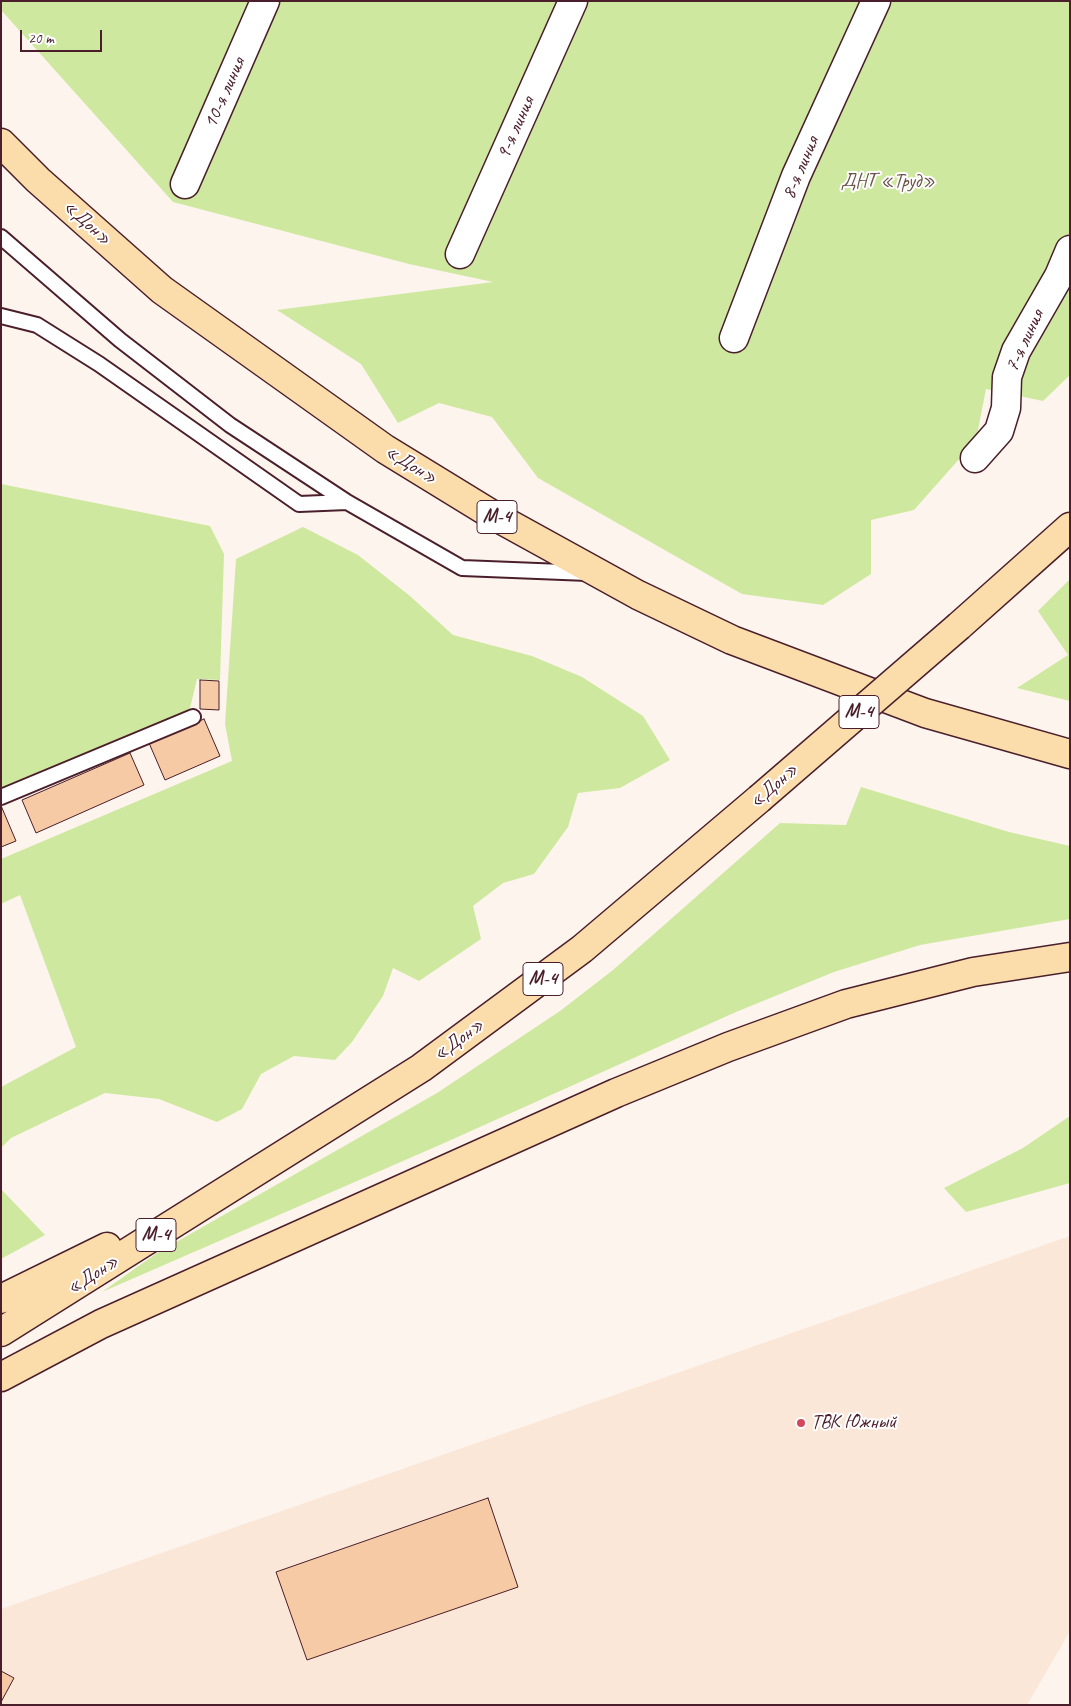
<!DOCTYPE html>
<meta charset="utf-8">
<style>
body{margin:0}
#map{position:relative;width:1071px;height:1706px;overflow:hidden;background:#fdf4ed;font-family:Caveat,sans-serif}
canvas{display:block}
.frame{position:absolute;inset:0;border:2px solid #4a1f2b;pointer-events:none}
.scale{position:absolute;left:20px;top:30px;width:82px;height:22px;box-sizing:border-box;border:2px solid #4a1f2b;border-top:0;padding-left:6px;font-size:15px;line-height:18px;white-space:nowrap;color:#4a1f2b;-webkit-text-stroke:4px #fff;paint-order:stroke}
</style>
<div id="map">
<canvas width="1071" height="1706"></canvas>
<div class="frame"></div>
<div class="scale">20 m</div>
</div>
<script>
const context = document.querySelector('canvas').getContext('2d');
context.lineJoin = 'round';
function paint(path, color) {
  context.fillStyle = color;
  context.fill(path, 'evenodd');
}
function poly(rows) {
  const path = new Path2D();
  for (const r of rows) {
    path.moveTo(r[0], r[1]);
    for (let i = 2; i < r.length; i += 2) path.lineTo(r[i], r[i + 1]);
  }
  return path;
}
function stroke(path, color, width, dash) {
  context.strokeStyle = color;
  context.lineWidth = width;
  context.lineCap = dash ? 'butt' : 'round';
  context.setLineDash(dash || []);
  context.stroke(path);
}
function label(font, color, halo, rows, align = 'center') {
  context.font = font + ' Caveat,sans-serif';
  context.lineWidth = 4;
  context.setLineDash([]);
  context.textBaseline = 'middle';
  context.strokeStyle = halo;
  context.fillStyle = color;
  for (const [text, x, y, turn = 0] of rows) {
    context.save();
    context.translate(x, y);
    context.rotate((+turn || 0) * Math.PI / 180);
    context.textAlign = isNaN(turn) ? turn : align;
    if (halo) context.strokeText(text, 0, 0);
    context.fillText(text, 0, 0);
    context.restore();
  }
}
paint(poly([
 [1070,1236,1070,1631,1027,1705,1,1705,1,1609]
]), '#fbe7d7');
paint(poly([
 [1,1,1070,1,1070,375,1043,401,986,389,976,440,914,510,871,520,871,574,823,605,742,594,538,478,492,417,439,403,398,423,361,364,277,310,493,282,409,264,173,202,1,10],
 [1,484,210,526,224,554,220,680,197,679,189,712,1,790],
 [303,527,358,555,410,596,453,635,532,656,582,677,643,716,670,760,620,788,578,793,568,827,534,874,503,883,473,906,481,939,419,981,393,968,383,996,352,1042,335,1060,294,1056,261,1074,242,1109,217,1122,159,1099,105,1093,11,1138,1,1148,1,1087,76,1047,20,895,1,904,1,859,232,761,225,724,236,559],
 [1070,579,1070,701,1017,688,1068,655,1038,611],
 [861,787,1009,832,1070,846,1070,919,920,945,834,972,736,1012,442,1144,102,1292,157,1253,437,1093,560,1011,613,970,780,823,846,825],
 [1070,1116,1070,1183,966,1212,944,1188,1023,1148],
 [1,1189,45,1235,1,1259]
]), '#cee99f');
const building = poly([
 [200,680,219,681,219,710,200,709,200,680],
 [204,719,220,756,165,780,149,743,204,719],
 [130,753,144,785,36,833,22,800,130,753],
 [2,808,16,841,1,847,1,809,2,808],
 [488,1498,518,1587,307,1660,276,1572,488,1498],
 [1,1671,14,1678,1,1702,1,1671]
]);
paint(building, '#f6caa5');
stroke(building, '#4a1f2b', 1);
const lane = poly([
 [1,237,120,340,230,425,347,502,462,568,588,573],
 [1,316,37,325,99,364,299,504,347,502],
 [1,797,193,717]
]);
const street = poly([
 [185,184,265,1],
 [460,254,573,1],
 [734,338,796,176,876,1],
 [975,458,999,431,1006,408,1007,377,1016,351,1059,276,1070,250]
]);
const highway = poly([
 [1,143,38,180,162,290,385,449,491,514,638,595,732,640,925,713,1070,754],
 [959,626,1070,527],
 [1,1299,107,1247],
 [1,1332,421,1068,582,949,759,799],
 [1,1377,101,1324,616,1093,728,1047,846,1004,973,972,1070,957]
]);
stroke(lane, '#4a1f2b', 18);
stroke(street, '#4a1f2b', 31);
stroke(highway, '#4a1f2b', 31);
stroke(lane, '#fff', 14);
stroke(street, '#fff', 28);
stroke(highway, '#fbddab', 28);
const highwayBridge = poly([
 [759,799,959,626]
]);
stroke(highwayBridge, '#4a1f2b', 31, []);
stroke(highwayBridge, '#fbddab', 28);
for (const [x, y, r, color] of [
 [801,1423,5,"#d1495b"]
]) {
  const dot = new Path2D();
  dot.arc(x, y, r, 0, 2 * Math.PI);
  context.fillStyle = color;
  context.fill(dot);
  stroke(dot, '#fff', 2);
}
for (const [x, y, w] of [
 [497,517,40],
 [859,712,40],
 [543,979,40],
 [156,1235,40]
]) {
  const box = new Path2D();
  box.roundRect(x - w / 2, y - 16.5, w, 33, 4);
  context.fillStyle = '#fff';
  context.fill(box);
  stroke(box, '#4a1f2b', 1);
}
label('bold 19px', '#4a1f2b', null, [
 ["М-4",497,517],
 ["М-4",859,712],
 ["М-4",543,979],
 ["М-4",156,1235]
]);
label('20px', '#4a1f2b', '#fff', [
 ["10-я линия",225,93,-66],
 ["9-я линия",516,128,-66],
 ["8-я линия",801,168,-67],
 ["«Дон»",87,223,42],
 ["7-я линия",1025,341,-65],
 ["«Дон»",411,465,32],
 ["«Дон»",774,786,-41],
 ["«Дон»",459,1040,-36],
 ["«Дон»",93,1275,-32]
]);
label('20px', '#6b5248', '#fff', [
 ["ДНТ «Труд»",888,182]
]);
label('20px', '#4a1f2b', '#fff', [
 ["ТВК Южный",811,1423]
], 'left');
</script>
